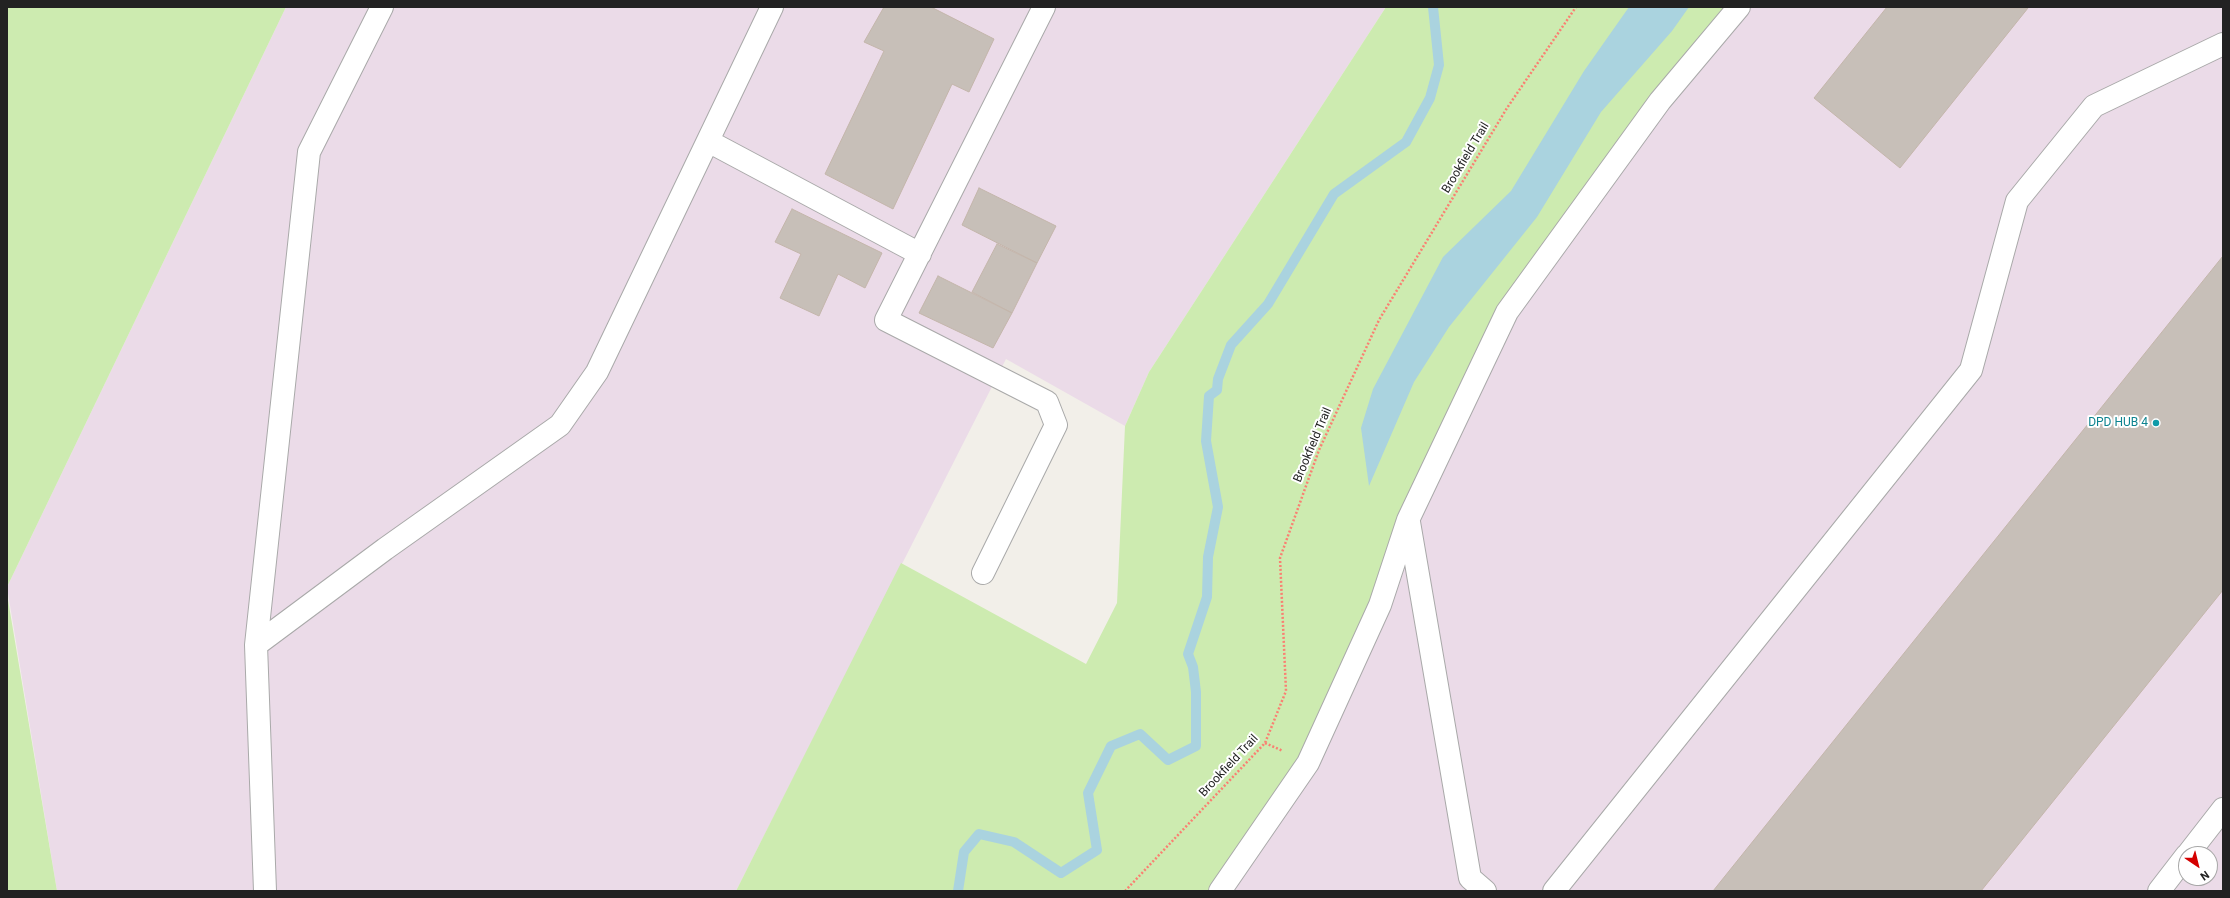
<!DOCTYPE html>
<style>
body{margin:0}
#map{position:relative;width:2230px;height:898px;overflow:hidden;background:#f2efe9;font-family:Roboto,sans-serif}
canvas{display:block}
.frame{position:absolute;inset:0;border:8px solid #222;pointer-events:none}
.north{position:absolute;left:2178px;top:846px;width:40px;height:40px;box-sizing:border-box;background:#fff;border:1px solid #a7a7a7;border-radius:50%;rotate:145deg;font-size:11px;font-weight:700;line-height:16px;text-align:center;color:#222}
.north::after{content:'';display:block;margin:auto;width:14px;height:18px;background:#d40000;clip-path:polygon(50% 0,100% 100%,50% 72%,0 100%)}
</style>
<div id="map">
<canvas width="2230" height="898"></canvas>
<div class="frame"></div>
<div class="north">N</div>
</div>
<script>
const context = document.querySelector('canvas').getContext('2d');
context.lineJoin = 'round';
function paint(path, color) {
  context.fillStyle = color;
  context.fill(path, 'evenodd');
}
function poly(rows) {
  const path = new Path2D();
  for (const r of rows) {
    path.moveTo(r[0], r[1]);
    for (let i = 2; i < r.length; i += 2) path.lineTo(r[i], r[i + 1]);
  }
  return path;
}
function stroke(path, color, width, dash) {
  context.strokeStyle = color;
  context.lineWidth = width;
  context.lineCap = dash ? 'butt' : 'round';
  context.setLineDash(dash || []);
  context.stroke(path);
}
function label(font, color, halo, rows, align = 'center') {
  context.font = font + ' Roboto,sans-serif';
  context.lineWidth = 4;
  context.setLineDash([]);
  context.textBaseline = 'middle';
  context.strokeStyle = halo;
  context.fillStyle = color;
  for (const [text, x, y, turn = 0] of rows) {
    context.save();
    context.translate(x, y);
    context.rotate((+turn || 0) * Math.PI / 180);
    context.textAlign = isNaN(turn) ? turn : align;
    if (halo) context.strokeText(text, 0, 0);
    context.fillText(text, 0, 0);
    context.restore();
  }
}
paint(poly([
 [286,7,1386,7,1149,372,1125,426,1006,359,736,891,57,891,7,587],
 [1739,7,2223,7,2223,891,1220,891,1507,312],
 [2186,854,2210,854,2210,878,2186,878]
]), '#ebdbe8');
paint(poly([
 [7,7,286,7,7,587],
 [1386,7,1739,7,1507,312,1308,763,1220,891,736,891,901,563,1086,664,1117,603,1125,426,1149,372],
 [7,594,57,891,7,891]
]), '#cdebb0');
paint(poly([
 [1629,7,1689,7,1672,31,1601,112,1537,217,1449,327,1414,382,1369,486,1361,428,1373,389,1443,257,1511,191,1584,71]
]), '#aad3df');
stroke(poly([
 [958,891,964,852,979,834,1014,842,1061,873,1097,850,1088,793,1111,746,1140,734,1168,760,1196,746,1196,692,1193,667,1188,654,1207,597,1208,557,1218,507,1206,441,1209,396,1217,390,1218,379,1231,345,1268,304,1334,194,1406,142,1430,98,1439,65,1433,7]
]), '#aad3df', 10);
const building = poly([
 [884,7,931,7,994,39,969,92,952,84,893,209,825,174,884,51,864,42,884,7],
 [1887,7,2028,8,1900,168,1814,98,1887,7],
 [979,188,1056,226,1037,263,962,225,979,188],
 [792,209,882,253,865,288,838,274,819,316,780,298,801,254,775,242,792,209],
 [997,244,1037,263,1012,313,972,292,997,244],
 [2223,256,2223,590,1981,891,1713,891,2223,256],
 [938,276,1012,313,993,348,919,313,938,276]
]);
paint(building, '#c7bfb8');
stroke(building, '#c4b6ab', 1);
const minor = poly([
 [708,141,920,254],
 [1409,522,1470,878,1485,891],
 [983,573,1056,425,1047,402,886,320,1044,7],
 [256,645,309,152,382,7],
 [2188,854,2223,809],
 [265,891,256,645,385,549,560,425,597,372,772,7],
 [1220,891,1308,763,1380,605,1408,520,1507,312,1660,101,1739,7],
 [1554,891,1971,370,2017,201,2094,106,2223,44],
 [2159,891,2186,856]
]);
stroke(minor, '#a9a9a9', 24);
stroke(poly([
 [1265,743,1283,751],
 [1125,891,1265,743,1286,691,1280,558,1319,450,1379,320,1507,108,1576,7]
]), '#fa8072', 2.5, [2, 2]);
stroke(minor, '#fff', 22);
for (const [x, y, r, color] of [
 [2156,423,4,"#0f9aa8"]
]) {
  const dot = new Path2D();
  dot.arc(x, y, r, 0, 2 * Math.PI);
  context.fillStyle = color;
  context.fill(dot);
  stroke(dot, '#fff', 1.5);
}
label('12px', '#222', '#fff', [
 ["Brookfield Trail",1466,158,-59],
 ["Brookfield Trail",1313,445,-67],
 ["Brookfield Trail",1229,766,-47]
]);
label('12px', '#0d838f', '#fff', [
 ["DPD HUB 4",2148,423]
], 'right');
</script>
